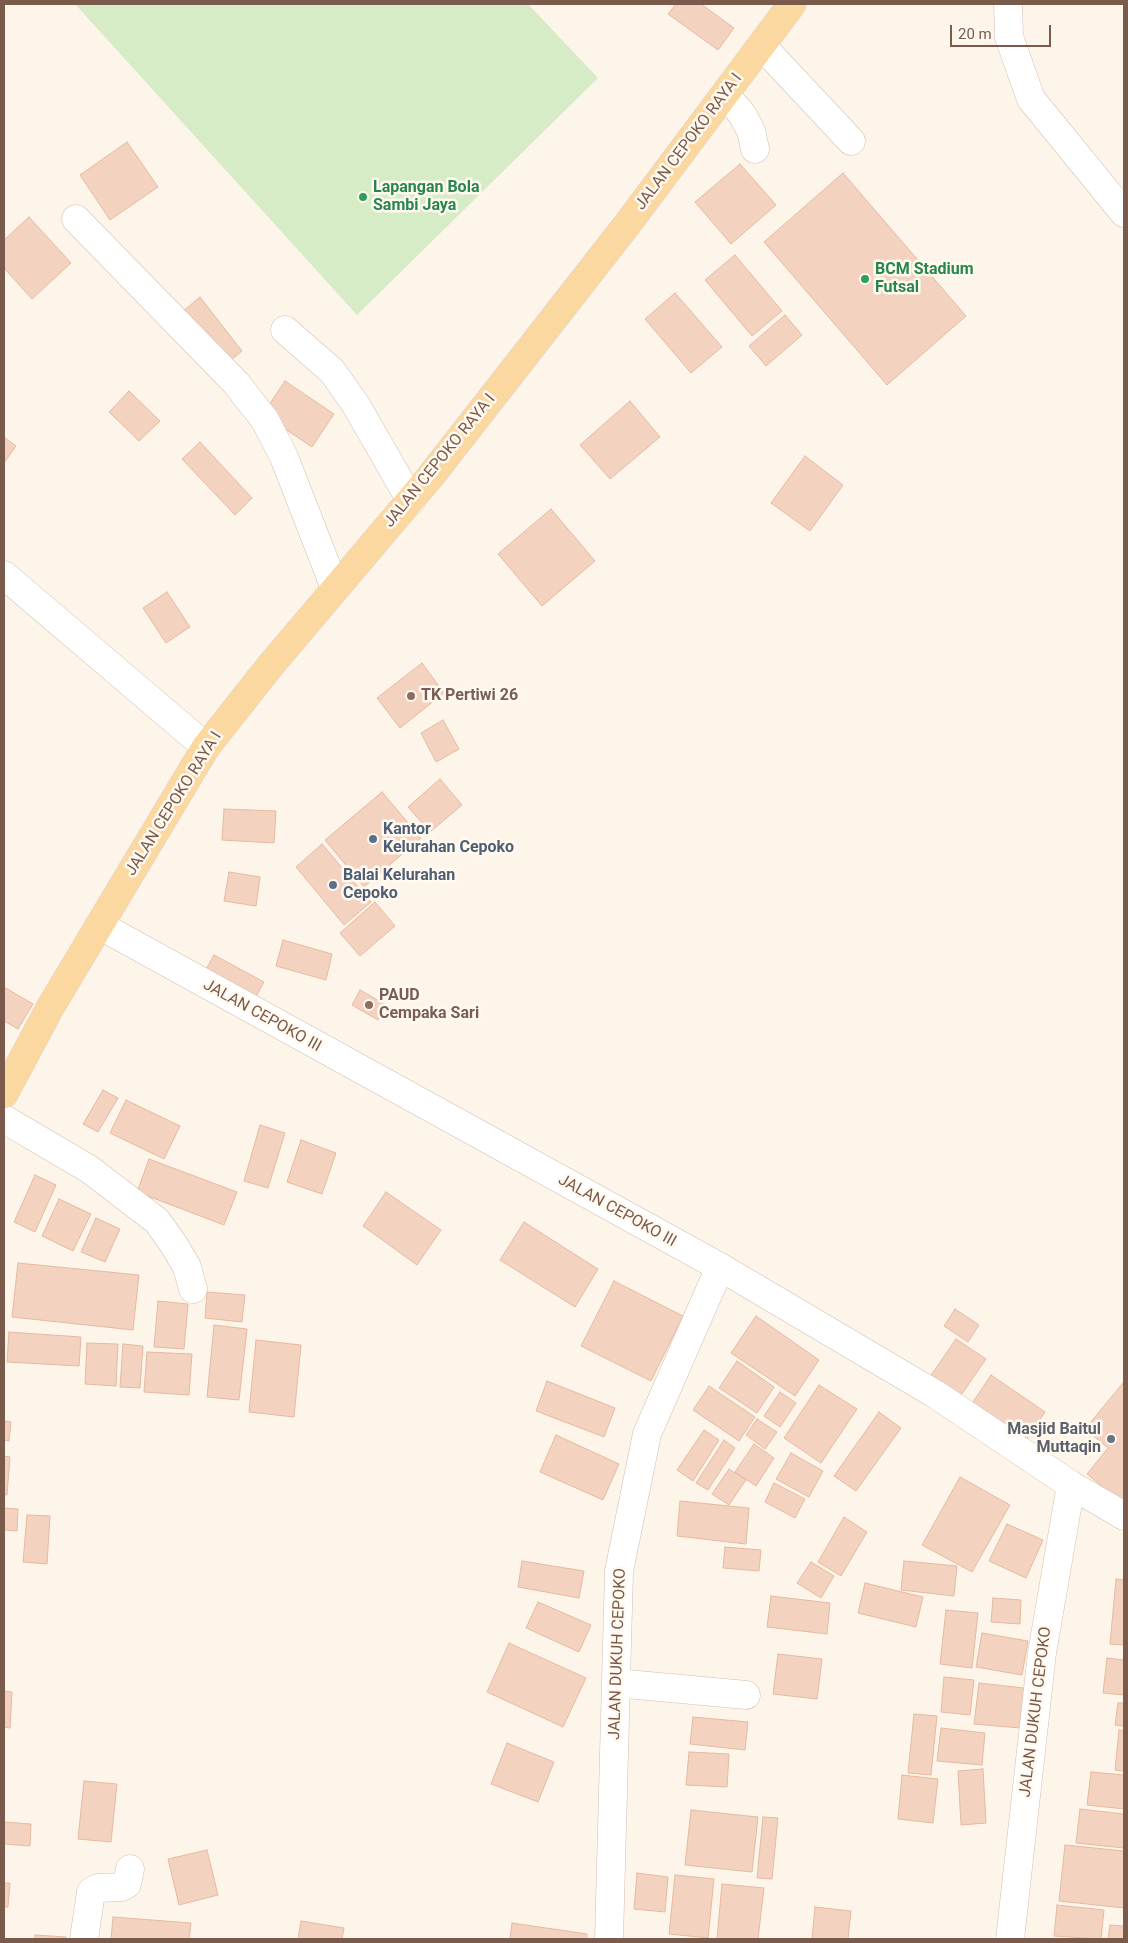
<!DOCTYPE html>
<style>
body{margin:0}
#map{position:relative;width:1128px;height:1943px;overflow:hidden;background:#fdf5e9;font-family:Roboto,sans-serif}
canvas{display:block}
.frame{position:absolute;inset:0;border:5px solid #795a4b;pointer-events:none}
.scale{position:absolute;left:950px;top:25px;width:101px;height:22px;box-sizing:border-box;border:2px solid #795a4b;border-top:0;padding-left:6px;font-size:15px;line-height:18px;white-space:nowrap;color:#795a4b;-webkit-text-stroke:4px #fff9f0;paint-order:stroke}
</style>
<div id="map">
<canvas width="1128" height="1943"></canvas>
<div class="frame"></div>
<div class="scale">20 m</div>
</div>
<script>
const context = document.querySelector('canvas').getContext('2d');
context.lineJoin = 'round';
function paint(path, color) {
  context.fillStyle = color;
  context.fill(path, 'evenodd');
}
function poly(rows) {
  const path = new Path2D();
  for (const r of rows) {
    path.moveTo(r[0], r[1]);
    for (let i = 2; i < r.length; i += 2) path.lineTo(r[i], r[i + 1]);
  }
  return path;
}
function stroke(path, color, width, dash) {
  context.strokeStyle = color;
  context.lineWidth = width;
  context.lineCap = dash ? 'butt' : 'round';
  context.setLineDash(dash || []);
  context.stroke(path);
}
function label(font, color, halo, rows, align = 'center') {
  context.font = font + ' Roboto,sans-serif';
  context.lineWidth = 5;
  context.setLineDash([]);
  context.textBaseline = 'middle';
  context.strokeStyle = halo;
  context.fillStyle = color;
  for (const [text, x, y, turn = 0] of rows) {
    context.save();
    context.translate(x, y);
    context.rotate((+turn || 0) * Math.PI / 180);
    context.textAlign = isNaN(turn) ? turn : align;
    if (halo) context.strokeText(text, 0, 0);
    context.fillText(text, 0, 0);
    context.restore();
  }
}
paint(poly([
 [75,4,528,4,598,78,357,315]
]), '#d6ecc6');
const building = poly([
 [676,4,701,4,734,28,718,50,668,14,676,4],
 [127,142,158,187,110,220,80,175,127,142],
 [740,164,776,205,731,244,695,202,740,164],
 [843,173,966,316,887,385,764,242,843,173],
 [29,217,71,263,32,299,4,268,4,240,29,217],
 [735,255,782,311,752,336,705,280,735,255],
 [675,293,722,347,691,373,645,319,675,293],
 [200,297,242,351,224,366,182,312,200,297],
 [785,315,802,335,766,366,749,346,785,315],
 [285,381,334,414,312,447,263,414,285,381],
 [129,391,160,421,139,441,109,412,129,391],
 [630,401,660,437,610,479,580,445,630,401],
 [4,437,16,446,4,463,4,437],
 [200,442,252,498,235,515,182,459,200,442],
 [805,456,843,485,810,531,771,503,805,456],
 [551,509,595,561,542,606,498,554,551,509],
 [167,592,190,627,166,643,143,608,167,592],
 [422,663,444,693,400,728,377,698,422,663],
 [443,720,459,749,436,762,421,733,443,720],
 [440,779,462,805,430,832,408,807,440,779],
 [382,792,421,838,364,887,325,840,382,792],
 [224,809,276,811,274,843,222,840,224,809],
 [322,844,371,902,344,925,296,867,322,844],
 [229,872,260,877,256,906,224,901,229,872],
 [375,902,395,926,360,956,340,933,375,902],
 [283,940,332,954,326,980,276,966,283,940],
 [214,955,264,982,254,1000,204,973,214,955],
 [4,987,33,1004,18,1029,4,1021,4,987],
 [360,990,386,1005,378,1020,352,1005,360,990],
 [103,1090,118,1098,98,1132,83,1124,103,1090],
 [126,1100,180,1126,164,1159,110,1133,126,1100],
 [260,1125,285,1133,268,1188,244,1181,260,1125],
 [301,1140,336,1153,322,1194,287,1182,301,1140],
 [149,1159,237,1192,224,1225,137,1192,149,1159],
 [35,1175,56,1185,35,1232,14,1222,35,1175],
 [386,1192,441,1230,417,1265,363,1226,386,1192],
 [59,1199,91,1214,73,1251,42,1236,59,1199],
 [96,1218,120,1229,105,1262,81,1252,96,1218],
 [524,1222,598,1269,575,1307,500,1260,524,1222],
 [18,1263,139,1275,133,1330,12,1317,18,1263],
 [614,1281,683,1316,651,1381,581,1346,614,1281],
 [207,1292,245,1295,242,1322,205,1318,207,1292],
 [158,1301,188,1304,184,1349,154,1347,158,1301],
 [955,1309,979,1325,968,1342,944,1326,955,1309],
 [756,1316,819,1360,795,1396,731,1353,756,1316],
 [214,1325,247,1329,239,1400,207,1397,214,1325],
 [9,1332,81,1337,79,1366,7,1362,9,1332],
 [956,1339,986,1359,955,1404,925,1384,956,1339],
 [256,1340,301,1345,294,1417,249,1412,256,1340],
 [87,1343,118,1344,116,1386,85,1384,87,1343],
 [123,1344,143,1346,140,1388,120,1387,123,1344],
 [147,1352,192,1354,189,1395,144,1392,147,1352],
 [737,1361,774,1387,757,1413,719,1388,737,1361],
 [991,1375,1045,1412,1023,1445,969,1408,991,1375],
 [547,1381,615,1408,604,1437,536,1411,547,1381],
 [1123,1383,1124,1384,1124,1504,1087,1474,1108,1448,1085,1429,1123,1383],
 [819,1385,857,1409,821,1463,784,1438,819,1385],
 [709,1386,755,1417,739,1441,693,1410,709,1386],
 [780,1392,796,1403,780,1427,764,1416,780,1392],
 [879,1412,901,1428,856,1491,834,1476,879,1412],
 [757,1419,777,1432,765,1449,746,1435,757,1419],
 [4,1421,11,1422,9,1441,4,1440,4,1421],
 [704,1430,719,1440,693,1481,677,1470,704,1430],
 [556,1435,619,1464,603,1500,540,1472,556,1435],
 [724,1440,735,1448,708,1490,696,1483,724,1440],
 [754,1444,774,1458,756,1486,735,1472,754,1444],
 [791,1453,823,1471,809,1497,776,1479,791,1453],
 [4,1456,10,1457,7,1495,4,1495,4,1456],
 [729,1469,746,1480,729,1505,712,1494,729,1469],
 [960,1477,1010,1505,972,1572,922,1545,960,1477],
 [774,1483,805,1499,795,1518,765,1502,774,1483],
 [680,1501,749,1508,746,1544,677,1536,680,1501],
 [4,1508,18,1509,17,1531,4,1530,4,1508],
 [27,1515,50,1516,47,1564,23,1562,27,1515],
 [844,1517,867,1532,841,1576,818,1562,844,1517],
 [1007,1524,1043,1540,1026,1578,989,1561,1007,1524],
 [725,1547,761,1550,759,1571,723,1568,725,1547],
 [522,1561,584,1571,579,1598,518,1587,522,1561],
 [904,1561,957,1566,954,1596,901,1590,904,1561],
 [811,1562,834,1576,821,1598,797,1583,811,1562],
 [1116,1579,1124,1580,1124,1645,1110,1644,1116,1579],
 [865,1583,923,1597,916,1627,858,1613,865,1583],
 [771,1596,830,1603,827,1634,767,1627,771,1596],
 [993,1598,1021,1600,1020,1624,991,1622,993,1598],
 [538,1602,591,1625,579,1652,526,1628,538,1602],
 [946,1610,978,1613,972,1668,940,1664,946,1610],
 [982,1633,1028,1641,1022,1675,976,1667,982,1633],
 [509,1643,586,1678,563,1727,487,1692,509,1643],
 [778,1654,822,1659,817,1699,773,1694,778,1654],
 [1107,1658,1124,1660,1124,1695,1103,1693,1107,1658],
 [944,1677,974,1680,970,1715,941,1712,944,1677],
 [979,1683,1024,1688,1020,1728,974,1724,979,1683],
 [4,1691,12,1692,10,1728,4,1727,4,1691],
 [1118,1703,1124,1703,1124,1726,1115,1725,1118,1703],
 [914,1714,937,1716,931,1775,908,1773,914,1714],
 [693,1717,748,1722,745,1750,690,1744,693,1717],
 [941,1728,985,1733,982,1765,937,1761,941,1728],
 [1119,1730,1124,1731,1124,1771,1115,1770,1119,1730],
 [507,1743,554,1762,538,1802,491,1784,507,1743],
 [689,1752,729,1754,727,1787,686,1785,689,1752],
 [983,1769,986,1823,961,1825,958,1771,983,1769],
 [1091,1772,1124,1775,1124,1809,1087,1805,1091,1772],
 [902,1775,938,1779,933,1823,898,1819,902,1775],
 [84,1781,117,1784,111,1842,78,1839,84,1781],
 [1080,1809,1124,1814,1124,1848,1076,1843,1080,1809],
 [691,1810,758,1817,752,1872,685,1865,691,1810],
 [763,1817,778,1818,772,1879,757,1878,763,1817],
 [4,1822,31,1824,30,1846,4,1844,4,1822],
 [1065,1845,1124,1851,1124,1908,1059,1901,1065,1845],
 [207,1850,218,1895,179,1905,168,1859,207,1850],
 [637,1873,668,1877,665,1912,634,1909,637,1873],
 [675,1875,714,1879,708,1938,669,1934,675,1875],
 [4,1883,10,1883,8,1907,4,1907,4,1883],
 [722,1884,764,1888,758,1939,717,1939,722,1884],
 [1057,1905,1104,1910,1101,1939,1054,1936,1057,1905],
 [815,1907,851,1911,848,1939,812,1939,815,1907],
 [113,1917,191,1923,189,1939,111,1939,113,1917],
 [301,1921,344,1928,342,1939,298,1939,301,1921],
 [512,1923,587,1934,587,1939,510,1939,512,1923],
 [1110,1925,1124,1926,1124,1939,1108,1939,1110,1925],
 [35,1935,66,1937,66,1939,35,1939,35,1935]
]);
paint(building, '#f3d3c0');
stroke(building, '#e6b99f', 1);
const minor = poly([
 [1008,4,1009,37,1031,99,1124,213],
 [762,46,851,141],
 [725,95,742,114,751,131,755,149],
 [76,219,236,383,265,420,284,457,335,588],
 [285,330,332,371,356,405,411,501],
 [4,575,206,747],
 [99,925,720,1267,935,1394,1071,1485,1124,1516],
 [4,1119,89,1169,157,1221,174,1245,187,1267,193,1289],
 [616,1683,746,1695],
 [84,1939,91,1892,98,1888,122,1887,127,1884,130,1869],
 [609,1939,619,1571,647,1434,720,1267],
 [1010,1939,1042,1653,1071,1485]
]);
const major = poly([
 [4,1094,51,1006,206,747,270,666,430,477,629,222,792,4]
]);
stroke(minor, '#d3beb0', 29);
stroke(major, '#dcd4d0', 29);
stroke(minor, '#fff', 28);
stroke(major, '#fcd8a1', 28);
for (const [x, y, r, color] of [
 [363,197,5,"#2e9e5b"],
 [865,279,5,"#2e9e5b"],
 [411,696,5,"#8d6e63"],
 [373,839,5,"#5c6f8a"],
 [333,885,5,"#5c6f8a"],
 [369,1005,5,"#8d6e63"],
 [1111,1439,5,"#6b7280"]
]) {
  const dot = new Path2D();
  dot.arc(x, y, r, 0, 2 * Math.PI);
  context.fillStyle = color;
  context.fill(dot);
  stroke(dot, '#fff9f0', 2);
}
label('16px', '#795a4b', '#fff9f0', [
 ["JALAN CEPOKO RAYA I",689,142,-53],
 ["JALAN CEPOKO RAYA I",440,461,-51],
 ["JALAN CEPOKO RAYA I",174,804,-58],
 ["JALAN CEPOKO III",262,1016,29],
 ["JALAN CEPOKO III",617,1211,29],
 ["JALAN DUKUH CEPOKO",618,1654,-88],
 ["JALAN DUKUH CEPOKO",1036,1712,-83]
]);
label('bold 16px', '#27864d', '#fff9f0', [
 ["Lapangan Bola",373,188],
 ["Sambi Jaya",373,206],
 ["BCM Stadium",875,270],
 ["Futsal",875,288]
], 'left');
label('bold 16px', '#785e54', '#fff9f0', [
 ["TK Pertiwi 26",421,696],
 ["PAUD",379,996],
 ["Cempaka Sari",379,1014]
], 'left');
label('bold 16px', '#4e5e75', '#fff9f0', [
 ["Kantor",383,830],
 ["Kelurahan Cepoko",383,848],
 ["Balai Kelurahan",343,876],
 ["Cepoko",343,894]
], 'left');
label('bold 16px', '#5b616d', '#fff9f0', [
 ["Masjid Baitul",1101,1430],
 ["Muttaqin",1101,1448]
], 'right');
</script>
